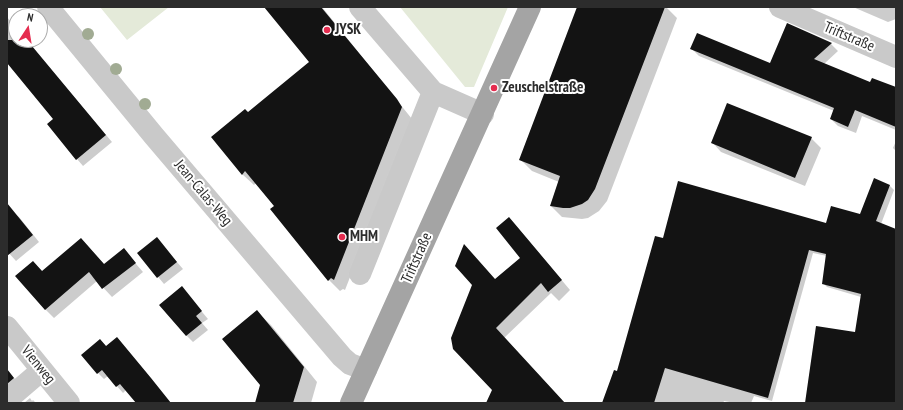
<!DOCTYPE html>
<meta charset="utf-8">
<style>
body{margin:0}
#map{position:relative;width:903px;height:410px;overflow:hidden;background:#fff;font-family:"PT Sans Narrow",sans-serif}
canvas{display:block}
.frame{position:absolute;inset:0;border:8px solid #2c2c2c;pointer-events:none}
.north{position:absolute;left:8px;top:8px;width:40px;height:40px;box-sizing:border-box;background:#fff;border:1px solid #ababab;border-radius:50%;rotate:12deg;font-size:11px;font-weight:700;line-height:16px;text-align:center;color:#2c2c2c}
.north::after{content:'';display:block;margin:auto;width:14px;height:18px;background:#e52c4f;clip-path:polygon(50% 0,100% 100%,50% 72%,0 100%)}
</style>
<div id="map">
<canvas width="903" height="410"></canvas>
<div class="frame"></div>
<div class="north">N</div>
</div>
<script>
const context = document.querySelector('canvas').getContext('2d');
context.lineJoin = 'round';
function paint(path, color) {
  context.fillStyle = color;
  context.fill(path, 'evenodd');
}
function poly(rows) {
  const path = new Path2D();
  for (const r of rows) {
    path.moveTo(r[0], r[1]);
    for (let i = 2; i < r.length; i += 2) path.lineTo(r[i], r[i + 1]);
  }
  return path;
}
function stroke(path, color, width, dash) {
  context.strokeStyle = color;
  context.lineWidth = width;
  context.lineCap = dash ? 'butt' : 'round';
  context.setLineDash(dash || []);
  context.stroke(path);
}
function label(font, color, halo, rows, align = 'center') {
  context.font = font + ' "PT Sans Narrow",sans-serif';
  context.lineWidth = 4;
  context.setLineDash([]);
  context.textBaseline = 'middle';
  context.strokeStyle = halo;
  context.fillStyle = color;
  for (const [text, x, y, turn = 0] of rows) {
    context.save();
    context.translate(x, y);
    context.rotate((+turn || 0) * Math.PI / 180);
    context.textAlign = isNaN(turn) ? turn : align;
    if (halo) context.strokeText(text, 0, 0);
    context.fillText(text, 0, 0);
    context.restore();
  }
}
paint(poly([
 [100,7,169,7,127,40],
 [400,7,508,7,474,87,465,87]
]), '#e4ead9');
paint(poly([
 [265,7,322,7,412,119,345,290,343,289,340,291,329,280,275,207,256,183,254,185,242,174,248,113,310,62],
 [578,7,666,7,677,18,607,201,599,211,588,218,582,219,562,217,551,206,559,182,532,171,520,159],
 [853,7,896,7,896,19,888,22],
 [7,17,16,28,16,40,26,40,112,142,83,166,77,159,54,119,7,62],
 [787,25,831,44,838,51,824,64,871,83,896,88,896,130,862,116,856,133,838,126,831,119,834,111,699,56,692,49,771,64],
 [811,138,821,148,805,186,721,152,712,142],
 [896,141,896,151,893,148],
 [890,186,894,190,881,224,896,230,896,403,806,403,856,333,861,297,827,287,823,283,827,256,813,253,772,401,754,396,751,403,735,403,724,401,723,403,604,403,617,372,663,240,827,224,860,215],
 [7,208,19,217,39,242,16,261,7,251],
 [509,218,518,228,570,290,559,301,551,293,504,338,564,403,487,403,493,389,496,280,522,258],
 [81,239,105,265,123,249,143,272,112,297,97,281,54,318,45,309,33,262,43,272],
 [157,239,183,269,164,284,139,254],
 [182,288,208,319,202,323,208,330,193,342,186,335],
 [257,312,271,325,317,382,311,403,256,403,261,385],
 [100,340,107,347,171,403,137,403,126,390,123,393,108,376,104,379,98,373],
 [7,369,19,384,7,395],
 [30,398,32,401,33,400,36,403,24,403]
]), '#0003');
paint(poly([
 [264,7,321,7,397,99,402,107,334,280,331,278,328,281,270,209,274,206,245,171,242,175,211,137,245,109,248,112,309,62],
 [577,7,665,7,595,189,588,200,582,204,570,208,563,208,550,206,560,176,519,160],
 [787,23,832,43,814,59,870,82,872,78,896,87,896,127,855,110,848,127,830,119,834,108,690,49,697,33,770,63],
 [7,40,27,40,106,135,76,160,47,124,53,119,7,63],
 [727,103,812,137,795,178,711,143],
 [874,178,890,185,876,221,896,229,896,403,805,403,816,326,855,332,861,294,822,284,826,254,809,250,768,398,665,368,654,403,602,403,614,370,617,371,655,236,663,238,678,181,826,223,831,206,860,214],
 [7,203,33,235,7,256],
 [509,217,562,280,548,292,541,283,496,328,565,403,486,403,492,390,453,349,451,338,472,285,455,266,464,244,495,279,520,258,496,228],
 [157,237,177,262,157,278,137,253],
 [81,238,104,264,124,248,136,263,102,289,89,272,45,310,15,276,33,261,42,271],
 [182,286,202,311,196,316,202,323,186,336,159,305],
 [257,310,304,367,293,403,255,403,260,385,222,339],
 [117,337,151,378,171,403,136,403,120,384,116,387,102,370,97,374,81,355,100,339,106,346],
 [7,369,14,378,7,384]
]), '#131313');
stroke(poly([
 [48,7,154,136,342,357,350,364,366,370],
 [360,7,433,92,483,114],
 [780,7,896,57],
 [360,274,433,92],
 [7,327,69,403],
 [7,400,42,370]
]), '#c9c9c9', 22);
stroke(poly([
 [351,403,530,7]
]), '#a4a4a4', 22);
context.fillStyle = '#a1ab93';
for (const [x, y] of [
 [88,34],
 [116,69],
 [145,104]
]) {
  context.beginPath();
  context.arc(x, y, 6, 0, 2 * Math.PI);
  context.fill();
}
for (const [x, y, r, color] of [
 [327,30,4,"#e52c4f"],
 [494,88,4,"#e52c4f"],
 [342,237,4,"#e52c4f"]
]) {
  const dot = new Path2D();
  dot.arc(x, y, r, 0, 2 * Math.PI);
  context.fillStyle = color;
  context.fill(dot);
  stroke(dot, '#fff', 1.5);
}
label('bold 15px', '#2c2c2c', '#fff', [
 ["JYSK",335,30],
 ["Zeuschelstraße",502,88],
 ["MHM",350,237]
], 'left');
label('15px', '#2c2c2c', '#fff', [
 ["Triftstraße",849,37,23],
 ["Jean-Calas-Weg",203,193,50],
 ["Triftstraße",417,258,-66],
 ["Vienweg",38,365,51]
]);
</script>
